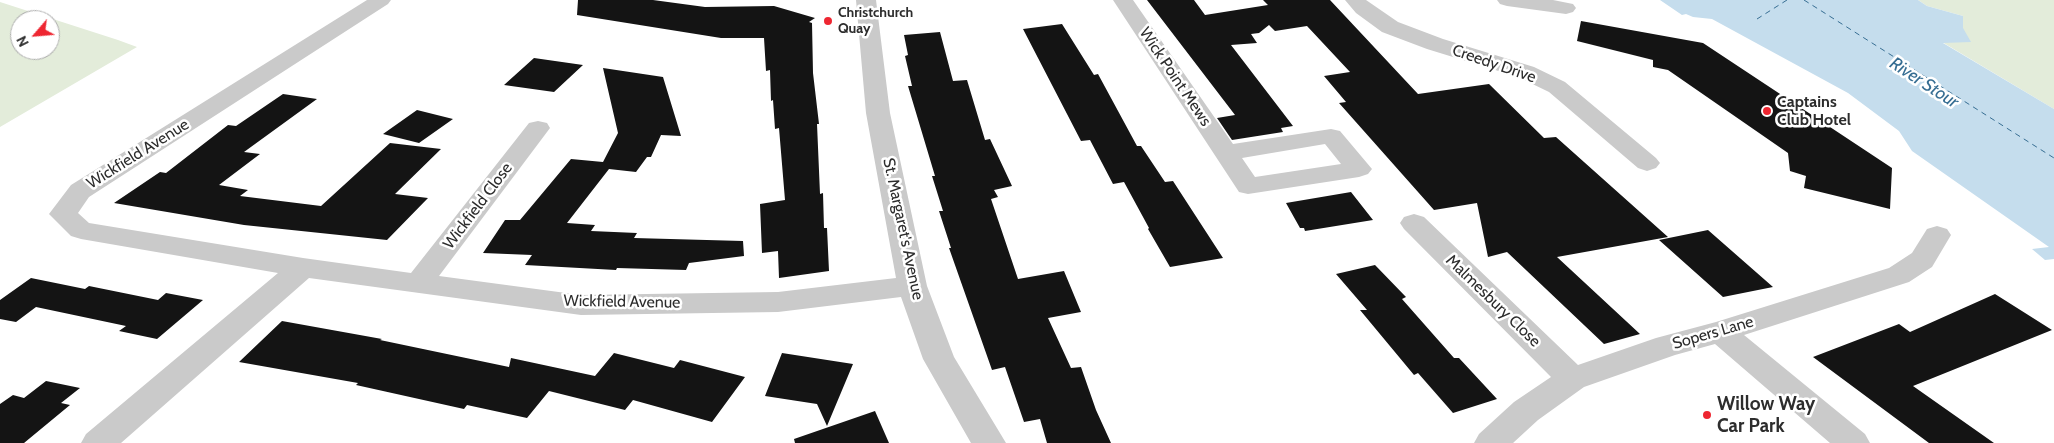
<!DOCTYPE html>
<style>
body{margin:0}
#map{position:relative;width:2054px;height:443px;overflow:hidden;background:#fff;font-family:Cabin,sans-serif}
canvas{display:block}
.north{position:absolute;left:10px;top:10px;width:50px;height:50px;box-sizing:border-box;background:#fff;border:1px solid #ababab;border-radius:50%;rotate:243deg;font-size:14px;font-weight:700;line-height:20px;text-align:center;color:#2d2d2d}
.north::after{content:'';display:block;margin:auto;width:18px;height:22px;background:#ee2631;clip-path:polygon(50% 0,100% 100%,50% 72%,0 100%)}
</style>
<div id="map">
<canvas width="2054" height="443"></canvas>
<div class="north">N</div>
</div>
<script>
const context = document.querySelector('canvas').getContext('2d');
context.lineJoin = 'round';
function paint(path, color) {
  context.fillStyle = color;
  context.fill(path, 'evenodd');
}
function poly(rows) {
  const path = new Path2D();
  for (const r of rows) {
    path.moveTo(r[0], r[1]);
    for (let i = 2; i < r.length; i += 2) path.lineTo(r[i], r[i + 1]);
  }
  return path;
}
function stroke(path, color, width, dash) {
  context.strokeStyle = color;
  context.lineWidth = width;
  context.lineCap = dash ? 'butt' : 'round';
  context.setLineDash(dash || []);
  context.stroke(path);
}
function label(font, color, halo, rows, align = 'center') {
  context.font = font + ' Cabin,sans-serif';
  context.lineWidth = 5;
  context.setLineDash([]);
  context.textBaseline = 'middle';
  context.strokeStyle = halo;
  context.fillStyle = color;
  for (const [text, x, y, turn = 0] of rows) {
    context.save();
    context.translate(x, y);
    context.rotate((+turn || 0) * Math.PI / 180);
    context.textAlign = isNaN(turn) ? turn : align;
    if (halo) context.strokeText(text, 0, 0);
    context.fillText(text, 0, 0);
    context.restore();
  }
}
paint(poly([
 [1918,0,2054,0,2054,109,1942,42,1963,28,1963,16,1927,6],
 [0,2,118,40,137,47,0,127],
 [20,20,50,20,50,50,20,50]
]), '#e3ecda');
paint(poly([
 [1660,0,1918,0,1927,6,1963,16,1963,28,1971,42,1943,43,2054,109,2054,259,2045,260,2032,249,2049,247,1912,151,1899,131,1848,93,1712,19,1693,17,1686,14,1682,15]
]), '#c5dded');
stroke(poly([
 [1804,0,2054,158],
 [1757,19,1787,0]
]), '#376e93', 1, [5.5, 4.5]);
paint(poly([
 [578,0,653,0,705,7,774,6,815,18,809,22,812,23,813,73,819,124,817,124,820,194,823,193,824,228,827,228,829,271,779,278,778,251,762,253,760,204,785,200,779,128,775,129,773,100,771,101,770,70,766,71,764,38,721,38,577,15],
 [1147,0,1194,0,1205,15,1268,5,1263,0,1330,0,1418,94,1489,84,1544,138,1556,137,1668,237,1557,257,1640,334,1604,344,1507,252,1488,257,1477,203,1434,210,1339,103,1346,102,1324,76,1350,72,1307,26,1275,31,1269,25,1259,33,1251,34,1257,43,1231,45,1293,126,1281,128,1283,132,1232,140,1217,118,1235,115],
 [1581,21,1703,43,1892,168,1890,209,1804,188,1806,176,1790,171,1788,153,1668,70,1653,67,1653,60,1577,41],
 [1062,24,1094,75,1098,74,1137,146,1141,146,1165,182,1173,181,1223,258,1170,267,1148,229,1149,228,1124,182,1113,184,1090,140,1081,141,1023,29],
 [940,32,953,81,967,80,985,140,990,139,1012,186,994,190,998,197,991,199,1018,279,1064,271,1081,312,1048,318,1071,368,1081,367,1096,410,1111,443,1047,443,1040,419,1024,422,1005,367,992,370,949,248,951,248,939,211,943,211,932,176,935,176,908,86,912,86,905,56,908,55,904,35],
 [534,58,583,65,554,92,504,85],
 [603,68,663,77,681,136,661,135,651,157,647,157,636,172,609,169,567,223,595,225,591,231,637,233,634,238,743,241,744,256,689,263,686,270,617,268,616,270,525,265,532,255,483,253,505,220,520,220,571,159,603,162,618,133],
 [283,94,317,99,244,152,260,154,219,185,248,190,240,196,321,206,390,143,441,149,395,194,428,198,387,240,244,225,114,203,160,172,166,173,228,125,236,126],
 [417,110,453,119,419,143,383,134],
 [1351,192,1373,220,1305,231,1304,228,1300,228,1286,203],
 [1708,230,1773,287,1723,297,1659,240],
 [1375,265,1406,297,1402,299,1454,358,1459,358,1497,399,1453,413,1418,373,1414,375,1360,310,1367,310,1336,274],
 [31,278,85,289,89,286,158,300,166,293,203,300,157,339,119,331,126,326,36,307,16,322,0,319,0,300],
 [1995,294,2052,330,1913,386,1994,443,1929,443,1813,357,1899,324,1910,332],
 [282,321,382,339,380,340,509,367,511,358,595,376,614,353,674,368,680,360,745,377,712,422,633,400,625,410,549,391,527,418,467,405,464,409,356,385,358,383,239,362],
 [782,353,853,364,827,426,817,404,765,396],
 [46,381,80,388,61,403,70,405,24,443,0,443,0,404,13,395,24,398],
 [875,411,889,443,795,443,794,439]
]), '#141414');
paint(poly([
 [367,0,391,0,388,4,89,197,78,213,89,223,303,258,411,273,529,123,538,121,547,123,550,128,439,276,581,295,778,292,896,278,866,113,856,0,876,0,890,113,927,286,954,357,1006,443,971,443,923,359,901,297,778,312,581,315,309,278,121,443,81,443,86,434,278,273,81,239,71,236,49,214,71,185,367,0],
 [1113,0,1133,0,1233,144,1331,129,1340,131,1372,169,1368,174,1359,177,1248,194,1239,192,1113,0],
 [1325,144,1341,164,1255,177,1242,158,1325,144],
 [1345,0,1366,0,1398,22,1443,39,1534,67,1565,82,1656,158,1660,163,1656,168,1647,171,1638,168,1549,92,1518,77,1427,49,1382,32,1356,13,1345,0],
 [1497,0,1553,0,1573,4,1576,8,1573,12,1566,14,1507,6,1500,4,1497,0],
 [1414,214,1424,217,1578,365,1656,338,1716,322,1889,268,1912,253,1927,229,1937,226,1947,229,1951,235,1932,267,1909,282,1744,335,1865,434,1870,443,1830,443,1715,344,1675,355,1584,387,1538,420,1513,443,1474,443,1479,434,1514,402,1551,377,1404,229,1400,223,1404,217,1414,214]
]), '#cacaca');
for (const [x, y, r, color] of [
 [828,21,5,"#ee2631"],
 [1767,111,5,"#ee2631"],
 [1707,415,5,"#ee2631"]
]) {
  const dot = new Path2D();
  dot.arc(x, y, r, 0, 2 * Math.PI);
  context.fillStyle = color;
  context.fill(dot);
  stroke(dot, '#fff', 2);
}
label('bold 14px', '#2d2d2d', '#fff', [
 ["Christchurch",838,13],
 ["Quay",838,29]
], 'left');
label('16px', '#2d2d2d', '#fff', [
 ["Creedy Drive",1494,64,19],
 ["Wick Point Mews",1175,77,56],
 ["Wickfield Avenue",138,154,-32],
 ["Wickfield Close",478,206,-53],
 ["St. Margaret's Avenue",903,229,78],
 ["Malmesbury Close",1493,301,44],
 ["Wickfield Avenue",622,302,1],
 ["Sopers Lane",1713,333,-16]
]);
label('bold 16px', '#2d2d2d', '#fff', [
 ["Captains",1777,102],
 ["Club Hotel",1777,120]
], 'left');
label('italic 18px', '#376e93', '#fff', [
 ["River Stour",1924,83,33]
]);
label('bold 19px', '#2d2d2d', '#fff', [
 ["Willow Way",1717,404],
 ["Car Park",1717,426]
], 'left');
</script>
